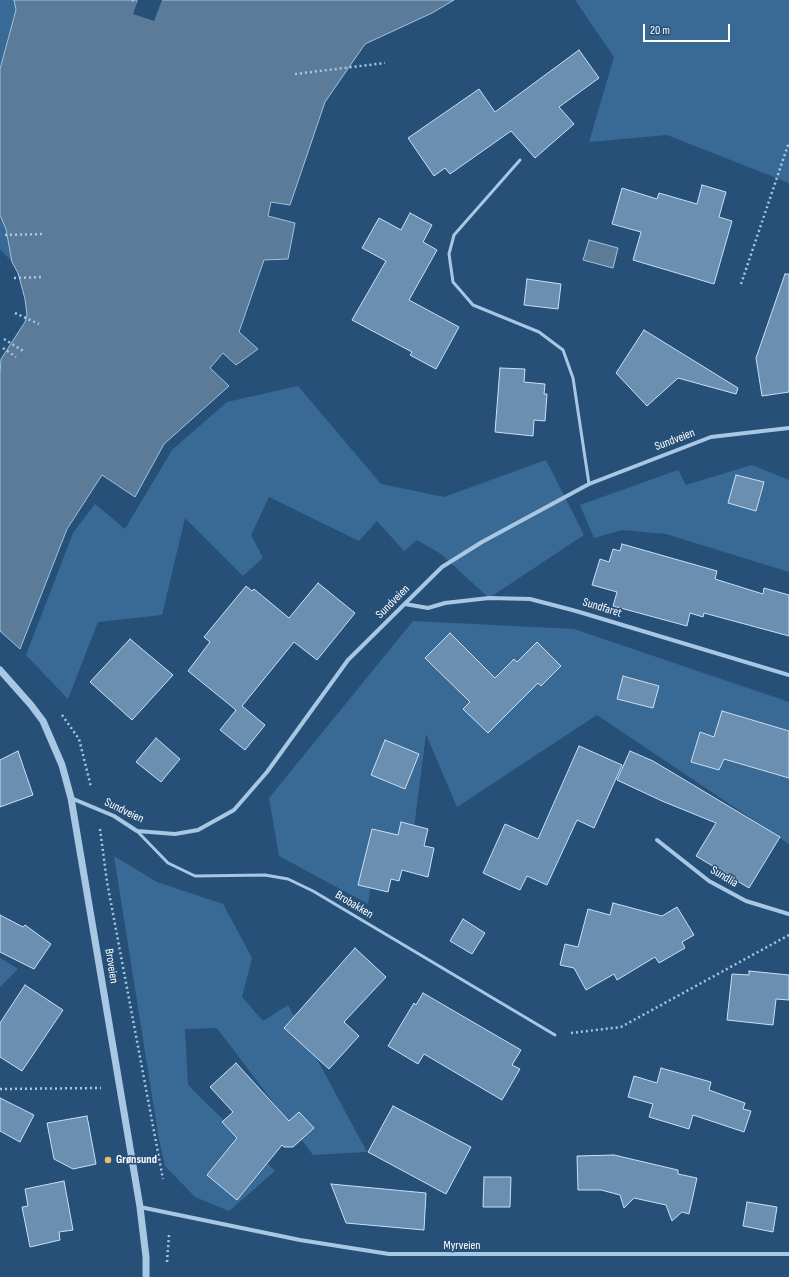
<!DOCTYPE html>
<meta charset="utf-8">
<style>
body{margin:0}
#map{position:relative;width:789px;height:1277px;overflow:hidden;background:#265078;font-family:"Sofia Sans Condensed",sans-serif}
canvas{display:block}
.scale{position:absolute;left:643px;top:24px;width:87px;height:18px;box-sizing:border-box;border:2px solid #fff;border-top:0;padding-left:5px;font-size:12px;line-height:14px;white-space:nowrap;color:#fff;-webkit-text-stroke:3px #265078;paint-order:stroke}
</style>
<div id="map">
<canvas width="789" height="1277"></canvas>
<div class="scale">20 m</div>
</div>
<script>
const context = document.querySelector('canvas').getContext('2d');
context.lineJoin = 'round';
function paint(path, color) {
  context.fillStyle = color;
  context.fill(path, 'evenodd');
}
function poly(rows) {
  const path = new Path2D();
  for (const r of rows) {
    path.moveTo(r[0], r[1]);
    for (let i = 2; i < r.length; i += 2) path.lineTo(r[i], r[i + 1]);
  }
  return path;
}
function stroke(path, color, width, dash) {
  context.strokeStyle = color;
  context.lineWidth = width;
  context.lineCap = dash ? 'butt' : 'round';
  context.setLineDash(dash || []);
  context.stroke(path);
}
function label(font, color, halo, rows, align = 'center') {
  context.font = font + ' "Sofia Sans Condensed",sans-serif';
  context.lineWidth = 3;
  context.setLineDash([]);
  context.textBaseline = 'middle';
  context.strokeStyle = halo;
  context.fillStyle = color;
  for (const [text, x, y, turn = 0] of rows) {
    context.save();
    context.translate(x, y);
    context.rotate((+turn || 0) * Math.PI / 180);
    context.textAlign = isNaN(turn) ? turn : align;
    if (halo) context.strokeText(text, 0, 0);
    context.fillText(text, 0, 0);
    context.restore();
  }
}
paint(poly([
 [0,0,14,0,16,10,0,69],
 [575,0,789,0,789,183,667,135,589,142,614,57],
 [0,215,6,229,12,262,0,249],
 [298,386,381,484,444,497,546,460,584,535,489,598,441,554,417,540,404,551,377,521,359,541,269,497,251,535,263,558,243,576,185,518,162,615,98,622,68,699,26,655,73,533,95,504,125,529,172,450,227,402],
 [752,465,789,480,789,572,666,534,622,530,594,538,580,505,678,470,686,485],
 [413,621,574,629,789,702,789,844,597,715,457,807,426,734,414,828,374,865,368,904,279,856,269,798],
 [114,856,157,882,223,904,252,958,242,997,263,1021,288,1005,367,1152,313,1155,217,1028,185,1029,188,1085,275,1171,229,1211,195,1197,165,1166,159,1140],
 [0,958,18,969,0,987]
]), '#396a95');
const water = poly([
 [14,0,454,0,432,13,365,44,325,102,290,205,271,202,268,216,295,223,288,259,264,260,239,332,258,349,236,365,223,353,210,368,229,386,164,444,135,497,102,475,67,529,20,649,0,631,0,373,1,359,25,322,27,315,25,299,18,273,12,262,6,229,0,215,0,69,16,10,14,0],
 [589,240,618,248,613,268,583,260,589,240]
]);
paint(water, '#5c7b98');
stroke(water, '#9cc3e4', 1);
paint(poly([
 [138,0,162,0,154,21,133,14]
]), '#265078');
const building = poly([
 [579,50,599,78,559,107,574,124,535,158,511,131,450,174,445,168,434,176,408,138,479,89,495,112,579,50],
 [702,185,726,192,719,217,732,221,714,284,633,260,641,232,612,224,622,188,657,199,659,193,697,204,702,185],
 [410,213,432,225,423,242,437,250,409,300,459,327,436,369,410,355,412,352,352,320,386,261,362,248,379,218,401,230,410,213],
 [785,274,789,274,789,392,762,396,756,358,785,274],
 [527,279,561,284,558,309,524,305,527,279],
 [644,330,738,388,736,394,678,378,647,406,616,373,644,330],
 [500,368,525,369,524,382,545,384,544,394,547,394,545,421,534,420,533,436,495,432,500,368],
 [736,475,764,482,756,511,728,503,736,475],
 [622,544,717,571,715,579,763,594,764,588,789,595,789,636,704,613,703,617,690,613,687,626,613,606,617,592,592,585,600,559,609,562,613,549,620,551,622,544],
 [318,583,355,613,317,660,294,642,242,706,265,725,245,750,220,730,236,710,188,671,210,642,204,637,246,586,252,591,254,589,289,618,318,583],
 [450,633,495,678,514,659,517,662,537,642,561,666,541,686,538,683,488,733,463,709,470,702,425,658,450,633],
 [130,639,173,675,132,720,90,682,130,639],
 [623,676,659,686,653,708,617,699,623,676],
 [722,711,789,731,789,778,724,759,719,770,691,762,700,732,714,737,722,711],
 [156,738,180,759,161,782,136,762,156,738],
 [385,740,419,754,405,789,371,775,385,740],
 [579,746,622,765,594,828,577,820,547,885,527,876,520,890,483,873,505,824,538,839,579,746],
 [18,751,33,795,0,807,0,760,18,751],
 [630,751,653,761,780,837,749,888,696,856,716,823,662,801,617,780,630,751],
 [401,822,428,829,424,846,434,848,428,877,402,870,399,881,391,879,388,892,358,885,372,829,398,835,401,822],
 [613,903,662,916,677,907,694,935,682,942,685,948,659,963,655,957,617,980,614,974,586,990,574,968,560,965,565,944,578,947,588,909,610,915,613,903],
 [0,915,23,927,25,925,51,944,34,969,0,952,0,915],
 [463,919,485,933,472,954,450,941,463,919],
 [355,948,386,977,344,1022,359,1036,329,1069,284,1028,355,948],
 [749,971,789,975,789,1000,776,999,773,1025,727,1020,732,974,749,975,749,971],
 [25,985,63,1010,22,1071,0,1057,0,1023,25,985],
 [423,993,521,1050,512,1065,520,1069,502,1100,424,1054,418,1064,388,1046,414,1003,416,1005,423,993],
 [236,1063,289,1121,299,1112,314,1128,293,1147,284,1147,282,1145,237,1200,207,1175,237,1138,222,1122,233,1112,210,1087,236,1063],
 [661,1068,711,1082,709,1090,745,1103,743,1109,751,1111,744,1132,693,1115,689,1129,649,1117,653,1104,628,1097,634,1076,657,1083,661,1068],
 [0,1098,34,1115,20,1142,0,1131,0,1098],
 [393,1106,471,1147,446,1194,368,1152,393,1106],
 [87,1116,96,1164,73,1169,54,1159,47,1123,87,1116],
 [614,1155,678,1170,678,1174,697,1178,689,1214,682,1212,672,1221,666,1205,634,1198,624,1208,620,1195,601,1190,578,1190,577,1156,614,1155],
 [484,1177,511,1177,510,1207,483,1207,484,1177],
 [64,1181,73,1230,59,1232,60,1240,30,1247,22,1207,28,1206,25,1189,64,1181],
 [331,1184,426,1193,424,1230,346,1223,331,1184],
 [747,1202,777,1207,773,1232,743,1226,747,1202]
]);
paint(building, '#6a8fb1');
stroke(building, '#cadff3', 1);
stroke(poly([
 [132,0,137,2],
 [295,74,385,63],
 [5,235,42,234],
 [14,278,42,277],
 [741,284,789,142],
 [15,313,39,324],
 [4,339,25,352],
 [3,348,16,357],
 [62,715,79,739,91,787],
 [100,829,107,882,163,1179],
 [571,1033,621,1027,789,935],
 [0,1089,101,1088],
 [167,1262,169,1235]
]), '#a8c7e3', 2.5, [2, 3]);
stroke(poly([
 [520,160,454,235,449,254,453,282,473,305,539,332,563,350,573,378,589,484],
 [137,831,168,863,195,876,265,875,288,879,313,891,555,1035]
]), '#a8c7e3', 3);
stroke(poly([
 [405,604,428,608,445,603,489,598,530,599,576,611,789,675],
 [71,798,114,816,137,831,175,834,198,830,234,810,267,772,348,660,442,567,482,542,589,484,711,437,789,428],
 [657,840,709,881,746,901,789,914],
 [140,1207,300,1240,389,1254,789,1254]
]), '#a8c7e3', 4);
stroke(poly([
 [0,670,31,705,43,721,62,765,71,798,140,1207,146,1257,146,1277]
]), '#a8c7e3', 7);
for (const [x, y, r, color] of [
 [108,1160,4,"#ecbe6d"]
]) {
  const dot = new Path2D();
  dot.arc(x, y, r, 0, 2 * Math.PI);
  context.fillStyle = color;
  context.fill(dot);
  stroke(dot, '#265078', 1.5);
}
label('12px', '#fff', '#265078', [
 ["Sundveien",675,440,-21],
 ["Sundveien",393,602,-45],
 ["Sundfaret",602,608,17],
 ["Sundveien",124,811,26],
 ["Sundlia",724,877,31],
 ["Brobakken",354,905,31],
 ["Broveien",111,966,81],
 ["Myrveien",462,1246]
]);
label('bold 12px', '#fff', '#265078', [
 ["Grønsund",116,1160]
], 'left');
</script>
